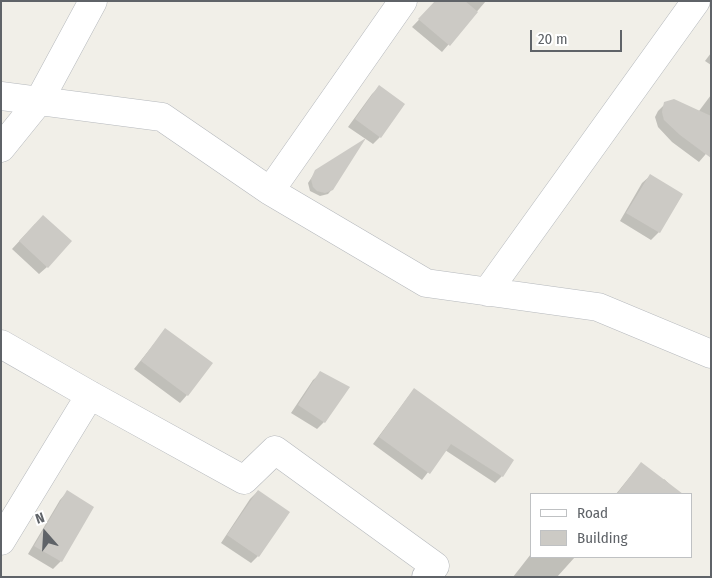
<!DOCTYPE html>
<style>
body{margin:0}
#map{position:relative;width:712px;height:578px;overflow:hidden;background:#f1efe8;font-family:"Fira Sans Condensed",sans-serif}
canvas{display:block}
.frame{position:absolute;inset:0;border:2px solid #5f6368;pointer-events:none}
.legend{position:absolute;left:530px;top:493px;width:162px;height:65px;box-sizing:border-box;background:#fff;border:1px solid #bfc1c3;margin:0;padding:6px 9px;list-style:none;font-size:15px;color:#5f6368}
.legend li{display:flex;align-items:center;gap:10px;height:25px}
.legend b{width:25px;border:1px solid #bfc1c3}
.north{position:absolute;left:20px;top:508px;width:50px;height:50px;-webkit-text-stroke:4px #fff;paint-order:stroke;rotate:341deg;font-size:14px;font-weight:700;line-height:20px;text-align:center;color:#5f6368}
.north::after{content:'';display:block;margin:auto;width:18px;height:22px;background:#5f6368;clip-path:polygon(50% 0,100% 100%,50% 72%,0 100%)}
.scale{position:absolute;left:530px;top:30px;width:92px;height:22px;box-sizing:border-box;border:2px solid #5f6368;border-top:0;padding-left:6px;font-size:15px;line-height:18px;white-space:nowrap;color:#5f6368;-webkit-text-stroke:4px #fff;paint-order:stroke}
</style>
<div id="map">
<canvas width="712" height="578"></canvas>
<div class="frame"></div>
<ul class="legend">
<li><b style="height:6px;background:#fff"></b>Road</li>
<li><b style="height:14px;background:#cccac5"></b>Building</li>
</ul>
<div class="north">N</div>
<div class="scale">20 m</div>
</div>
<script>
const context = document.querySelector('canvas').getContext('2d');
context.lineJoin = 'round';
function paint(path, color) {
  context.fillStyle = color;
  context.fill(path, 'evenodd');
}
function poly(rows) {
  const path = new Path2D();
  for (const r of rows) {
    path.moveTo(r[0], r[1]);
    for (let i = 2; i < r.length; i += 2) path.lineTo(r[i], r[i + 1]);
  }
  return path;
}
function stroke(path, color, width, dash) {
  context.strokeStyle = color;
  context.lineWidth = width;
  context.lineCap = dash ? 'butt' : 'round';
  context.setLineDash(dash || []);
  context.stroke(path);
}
paint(poly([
 [437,1,486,1,442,52,412,27],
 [711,53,711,65,705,61],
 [379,87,380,137,373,144,348,127,372,94],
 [711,95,711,148,699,162,672,142,658,127,655,117,658,111,665,104,699,111],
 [316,171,335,186,328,194,320,196,310,191,308,183],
 [650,176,682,195,659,232,651,240,620,221,642,183],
 [35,224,47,267,39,274,12,249],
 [165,330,187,395,180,403,134,369],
 [321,373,324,422,317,429,291,413,313,380],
 [414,390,502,476,495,483,445,450,422,480,373,444,408,397],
 [641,463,663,480,664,479,679,493,677,494,616,494],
 [258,491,258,556,251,563,221,543,250,499],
 [67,492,61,561,53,569,28,554,60,500],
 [531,554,531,557,575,557,557,577,513,577]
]), '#0003');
paint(poly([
 [435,1,465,1,478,12,450,46,418,19],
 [379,85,405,104,381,138,355,119],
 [674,99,711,116,711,158,680,135,664,120,662,112,664,102],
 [366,138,333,190,325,193,317,191,313,187,311,179,315,170],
 [650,174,683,194,660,233,626,213],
 [43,215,72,241,48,268,19,241],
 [165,328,213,363,188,396,141,361],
 [320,371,350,387,325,423,298,405],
 [414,388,514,460,503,477,451,444,430,474,379,437],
 [641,462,683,494,617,494],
 [67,490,94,507,62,562,34,546],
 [258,490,290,512,259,557,227,535]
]), '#cccac5');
const street = poly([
 [1,96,162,117,270,191,426,283,598,307,711,354],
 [1,148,39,101,93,1],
 [270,191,403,1],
 [487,292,696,1],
 [1,344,90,395,244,480,275,450,435,566,426,577],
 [1,541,90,395]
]);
stroke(street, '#b5b8bc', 29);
stroke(street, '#fff', 28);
</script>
